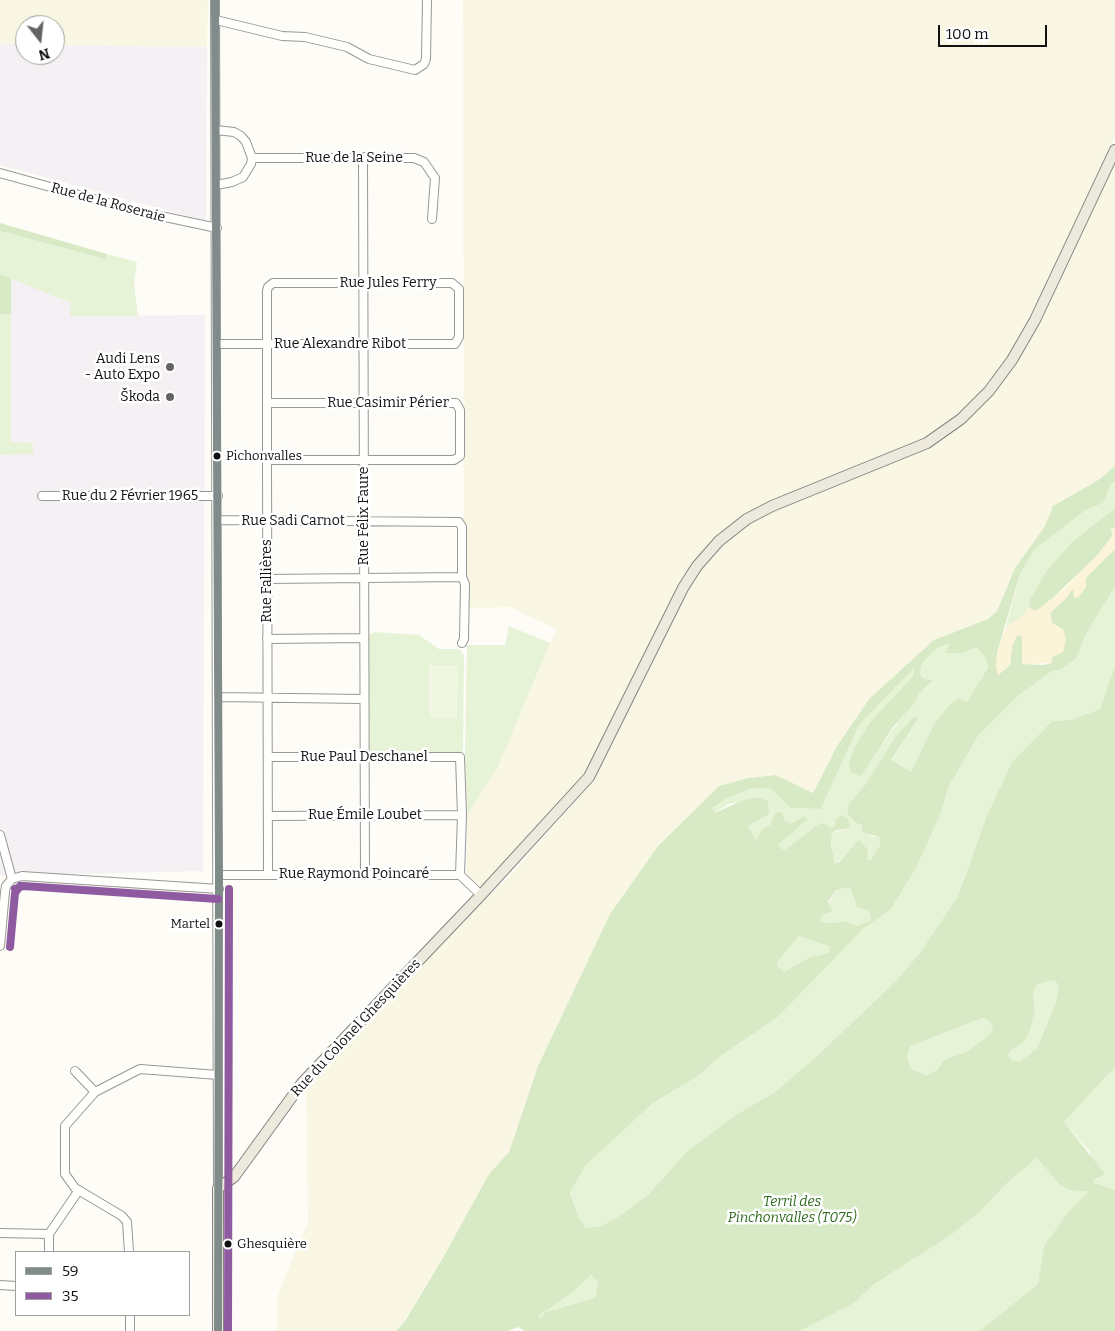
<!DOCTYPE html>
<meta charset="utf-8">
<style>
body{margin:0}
#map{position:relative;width:1115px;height:1331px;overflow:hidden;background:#fdfcf7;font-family:Bitter,serif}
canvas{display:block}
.legend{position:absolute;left:15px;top:1251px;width:175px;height:65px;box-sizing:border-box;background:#fff;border:1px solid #a0a0a0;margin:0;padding:6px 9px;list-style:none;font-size:15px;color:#111}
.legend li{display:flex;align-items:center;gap:10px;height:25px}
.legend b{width:25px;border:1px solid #a0a0a0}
.north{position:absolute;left:15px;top:15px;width:50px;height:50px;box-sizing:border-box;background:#fff;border:1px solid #a0a0a0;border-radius:50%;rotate:164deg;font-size:14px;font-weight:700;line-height:20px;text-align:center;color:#111}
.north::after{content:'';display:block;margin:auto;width:18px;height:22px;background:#646362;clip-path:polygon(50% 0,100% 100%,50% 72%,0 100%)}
.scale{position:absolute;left:938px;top:25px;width:109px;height:22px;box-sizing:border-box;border:2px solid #111;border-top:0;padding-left:6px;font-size:15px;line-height:18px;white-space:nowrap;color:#111;-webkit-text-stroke:4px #fff;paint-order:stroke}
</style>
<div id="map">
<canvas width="1115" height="1331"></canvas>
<ul class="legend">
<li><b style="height:6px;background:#808c89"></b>59</li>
<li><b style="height:6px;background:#8f5aa0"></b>35</li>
</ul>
<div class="north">N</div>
<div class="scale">100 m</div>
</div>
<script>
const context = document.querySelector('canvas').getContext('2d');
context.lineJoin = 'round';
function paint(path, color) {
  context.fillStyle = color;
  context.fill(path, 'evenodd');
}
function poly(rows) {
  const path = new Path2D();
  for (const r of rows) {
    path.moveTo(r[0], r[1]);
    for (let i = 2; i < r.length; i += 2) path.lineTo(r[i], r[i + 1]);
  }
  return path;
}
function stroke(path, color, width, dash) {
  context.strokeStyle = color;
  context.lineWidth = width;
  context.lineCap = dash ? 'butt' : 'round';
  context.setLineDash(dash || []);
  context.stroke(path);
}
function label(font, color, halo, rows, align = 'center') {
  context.font = font + ' Bitter,serif';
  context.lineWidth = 5;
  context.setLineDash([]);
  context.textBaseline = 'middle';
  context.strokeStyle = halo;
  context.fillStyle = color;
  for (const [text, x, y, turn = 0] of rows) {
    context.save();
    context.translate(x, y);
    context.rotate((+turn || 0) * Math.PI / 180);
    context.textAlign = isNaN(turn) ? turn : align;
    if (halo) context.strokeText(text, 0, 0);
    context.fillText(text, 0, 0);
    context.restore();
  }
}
paint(poly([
 [0,44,25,44,25,55,55,55,55,45,207,47,206,221,0,165],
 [11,278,71,303,71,316,205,315,203,871,0,876,0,455,32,454,11,443]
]), '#f5f0f3');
paint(poly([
 [0,0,208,0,207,47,55,45,55,25,25,25,25,44,0,44],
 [463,0,1115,0,1115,137,1030,318,1008,357,970,404,935,432,911,445,770,501,744,515,715,537,693,563,678,585,585,774,482,887,467,876,467,815,498,767,556,629,510,607,468,608,464,578],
 [1115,161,1115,466,1100,479,1053,506,1045,526,1015,568,997,611,988,619,934,640,869,699,837,746,813,793,776,775,748,778,719,786,658,846,610,914,538,1066,509,1152,489,1174,444,1256,404,1321,396,1331,277,1331,277,1297,308,1221,306,1090,486,898,508,878,594,780,688,591,701,569,723,545,749,524,774,510,929,448,964,423,992,394,1016,363,1039,322]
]), '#f9f7e4');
paint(poly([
 [0,231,105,259,107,254,137,262,134,284,138,316,70,316,71,303,0,274],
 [0,314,11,314,11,442,33,443,33,454,0,455],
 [1115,481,1115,508,1072,542,1047,570,1030,599,1029,608,1021,618,1006,627,1020,574,1035,549,1087,509,1102,503,1110,485],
 [1115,587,1115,665,1100,709,1070,720,1052,721,1012,762,987,815,958,896,919,954,896,981,817,1056,775,1092,734,1116,687,1151,649,1194,621,1215,601,1226,586,1228,578,1216,570,1191,586,1165,653,1103,695,1078,722,1055,778,1017,863,929,890,910,942,810,948,788,978,736,1017,697,1052,671,1060,670,1076,659,1087,632],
 [509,626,550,643,498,767,467,815,465,754,467,645,505,645],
 [375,632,419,635,439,649,459,649,464,655,463,750,459,754,369,752,369,635],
 [950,644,947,653,963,653,977,646,985,657,988,666,967,703,958,698,949,705,934,724,911,772,891,761,918,719,895,737,865,785,848,805,871,836,879,837,880,845,871,860,867,860,866,856,843,857,835,864,831,844,832,833,850,828,837,826,830,828,820,823,784,850,777,845,807,820,791,824,785,821,770,825,756,841,748,826,768,814,760,797,729,804,715,813,712,808,728,798,753,788,770,788,790,808,821,809,859,725,914,667,913,676,870,722,849,761,850,772,882,744,919,694,933,682,923,678,920,674,922,663,937,648],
 [850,886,857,907,869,911,871,920,857,926,845,921,833,923,819,922,836,890],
 [799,936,830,947,829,953,810,957,784,972,777,967,778,961],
 [1054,980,1059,985,1055,1005,1037,1048,1019,1062,1012,1060,1008,1056,1011,1050,1022,1044,1035,1009,1033,992,1038,984],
 [982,1018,990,1022,993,1029,989,1035,968,1051,944,1060,937,1070,927,1075,911,1069,907,1057,909,1046],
 [1115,1067,1115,1190,1093,1183,1094,1180,1100,1178,1090,1152,1064,1122],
 [1037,1158,1059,1184,1069,1190,1088,1192,1070,1210,1041,1269,1038,1284,979,1331,800,1331,854,1303,873,1285,951,1235,979,1213,1007,1183],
 [591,1275,598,1280,595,1298,545,1312,542,1319,538,1315,572,1293]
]), '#e7f3d7');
paint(poly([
 [0,223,107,254,105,259,0,231],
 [0,274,11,278,11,314,0,314],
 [1115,466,1115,481,1110,485,1103,503,1087,509,1035,549,1020,574,997,653,998,675,1010,665,1012,646,1017,635,1022,636,1022,664,1043,665,1052,663,1052,623,1050,613,1065,599,1073,588,1086,587,1085,578,1093,569,1115,549,1115,587,1087,632,1076,659,1060,670,1052,671,1017,697,978,736,948,788,942,810,916,868,890,910,863,929,778,1017,722,1055,695,1078,653,1103,586,1165,570,1192,578,1216,586,1228,601,1226,621,1215,649,1194,687,1151,734,1116,775,1092,817,1056,896,981,919,954,958,896,987,815,1012,762,1052,721,1070,720,1100,709,1115,665,1115,1067,1064,1122,1105,1174,1094,1180,1094,1183,1115,1190,1115,1331,979,1331,1038,1284,1044,1246,1070,1210,1088,1192,1069,1190,1059,1184,1037,1158,1007,1183,979,1213,951,1235,873,1285,854,1303,800,1331,525,1331,518,1327,508,1331,396,1331,405,1321,444,1256,489,1174,509,1152,538,1066,610,914,658,846,719,786,748,778,776,775,813,793,837,746,869,699,934,640,988,619,997,611,1015,568,1045,526,1053,506,1100,479],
 [949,644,946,653,963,653,977,647,985,657,988,667,967,702,958,698,949,705,934,724,911,772,891,760,918,719,914,717,895,737,865,785,848,805,848,815,857,823,862,825,862,832,879,837,880,845,871,860,867,860,868,850,859,840,839,862,835,864,831,844,832,833,837,830,850,828,848,819,841,815,835,820,836,826,830,828,826,824,820,823,784,850,778,845,807,820,804,816,791,824,785,821,782,813,776,812,770,825,762,829,756,841,748,826,769,814,768,801,760,797,743,800,715,813,712,808,728,798,753,788,770,788,790,808,821,809,859,725,914,668,913,676,870,722,854,748,849,762,850,772,861,776,893,727,912,706,919,694,933,681,923,678,920,674,922,663,937,648],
 [850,887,857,907,869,911,871,920,857,926,845,921,833,923,820,922,823,914,832,912,828,902,836,890],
 [799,936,830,947,829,953,810,957,784,972,777,966,778,961],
 [1054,980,1059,985,1055,1005,1037,1048,1019,1062,1012,1060,1008,1056,1011,1050,1022,1044,1029,1033,1035,1009,1033,992,1038,984],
 [982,1018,990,1022,993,1029,989,1035,968,1051,944,1060,937,1070,927,1075,911,1069,907,1057,910,1046],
 [591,1275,598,1281,595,1298,545,1312,542,1318,538,1316,572,1293],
 [1115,508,1115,527,1111,529,1113,535,1096,557,1043,607,1036,611,1029,608,1030,599,1047,570,1072,542]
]), '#d8eac5');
paint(poly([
 [1115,527,1115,549,1086,578,1086,587,1079,597,1074,598,1073,589,1065,599,1050,613,1052,623,1063,629,1066,639,1063,652,1052,657,1052,663,1022,664,1022,636,1017,635,1012,646,1010,665,998,675,996,665,997,653,1006,627,1021,618,1029,608,1036,611,1064,589,1096,557,1113,536,1111,529]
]), '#fcf4d9');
paint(poly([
 [429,665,458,665,457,718,429,718]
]), '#f0f6e1');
const minor = poly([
 [215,0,218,1188],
 [216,20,282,36,305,37,347,47,369,59,415,70,424,64,426,59,427,0],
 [216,130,234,132,241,136,246,142,252,158,251,164,243,177,232,182,216,185],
 [363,157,365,875],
 [252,158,414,158,424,162,435,178,432,219],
 [0,173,137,211,217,228],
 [216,344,455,344,459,337,459,289,452,283,273,283,268,287,267,291,267,460,268,874],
 [267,460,454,460,460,456,460,410,456,403,267,403],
 [42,496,218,496],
 [217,520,459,522,462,527,462,577,465,584,464,639,462,643],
 [267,579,462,577],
 [267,639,363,638],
 [218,697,363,699],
 [268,757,460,757,462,815,460,875],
 [268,816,462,815],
 [0,835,12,879],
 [219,875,460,875,481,895],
 [12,879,22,876,219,889],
 [0,946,5,892,6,886,12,879],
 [75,1071,95,1092],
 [0,1233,49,1234,49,1252],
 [49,1234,79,1190],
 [129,1252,127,1222,122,1216,75,1188,65,1174,65,1126,95,1092,140,1069,218,1075],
 [0,1285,16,1286],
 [130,1331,130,1315]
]);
const major = poly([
 [218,1331,218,1188,234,1177,302,1083,481,895,589,777,683,588,697,566,719,541,747,519,772,506,927,443,961,419,989,391,1012,360,1035,320,1115,150]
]);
stroke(minor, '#979795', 10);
stroke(major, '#858482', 12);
stroke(minor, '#fffffe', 8);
stroke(major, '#ede9dc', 10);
stroke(poly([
 [215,0,219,875,218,1331]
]), '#808c89', 8);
stroke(poly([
 [15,889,23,886,218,899],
 [10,947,15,893,20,886],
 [228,1331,229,889]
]), '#8f5aa0', 8);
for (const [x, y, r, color] of [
 [170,367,5,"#646362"],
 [170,397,5,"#646362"],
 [217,456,4.5,"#111"],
 [219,924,4.5,"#111"],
 [228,1244,4.5,"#111"]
]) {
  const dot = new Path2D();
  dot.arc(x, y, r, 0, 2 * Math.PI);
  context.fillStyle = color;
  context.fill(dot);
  stroke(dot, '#fff', 2);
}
label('13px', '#111', '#fff', [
 ["Pichonvalles",226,456],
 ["Martel",210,924,"right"],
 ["Ghesquière",237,1244]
], 'left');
label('14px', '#111', '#fff', [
 ["Rue de la Seine",354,158],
 ["Rue de la Roseraie",108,203,15],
 ["Rue Jules Ferry",388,283],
 ["Rue Alexandre Ribot",340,344],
 ["Rue Casimir Périer",388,403],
 ["Rue du 2 Février 1965",130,496],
 ["Rue Félix Faure",364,516,-90],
 ["Rue Sadi Carnot",293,521],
 ["Rue Fallières",267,581,-90],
 ["Rue Paul Deschanel",364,757],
 ["Rue Émile Loubet",365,815],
 ["Rue Raymond Poincaré",354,874],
 ["Rue du Colonel Ghesquières",356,1028,-47]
]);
label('14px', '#111', '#fff', [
 ["Audi Lens",160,359],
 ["- Auto Expo",160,375],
 ["Škoda",160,397]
], 'right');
label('italic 14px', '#2f6b1f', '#fff', [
 ["Terril des",792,1202],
 ["Pinchonvalles (T075)",792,1218]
]);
</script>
